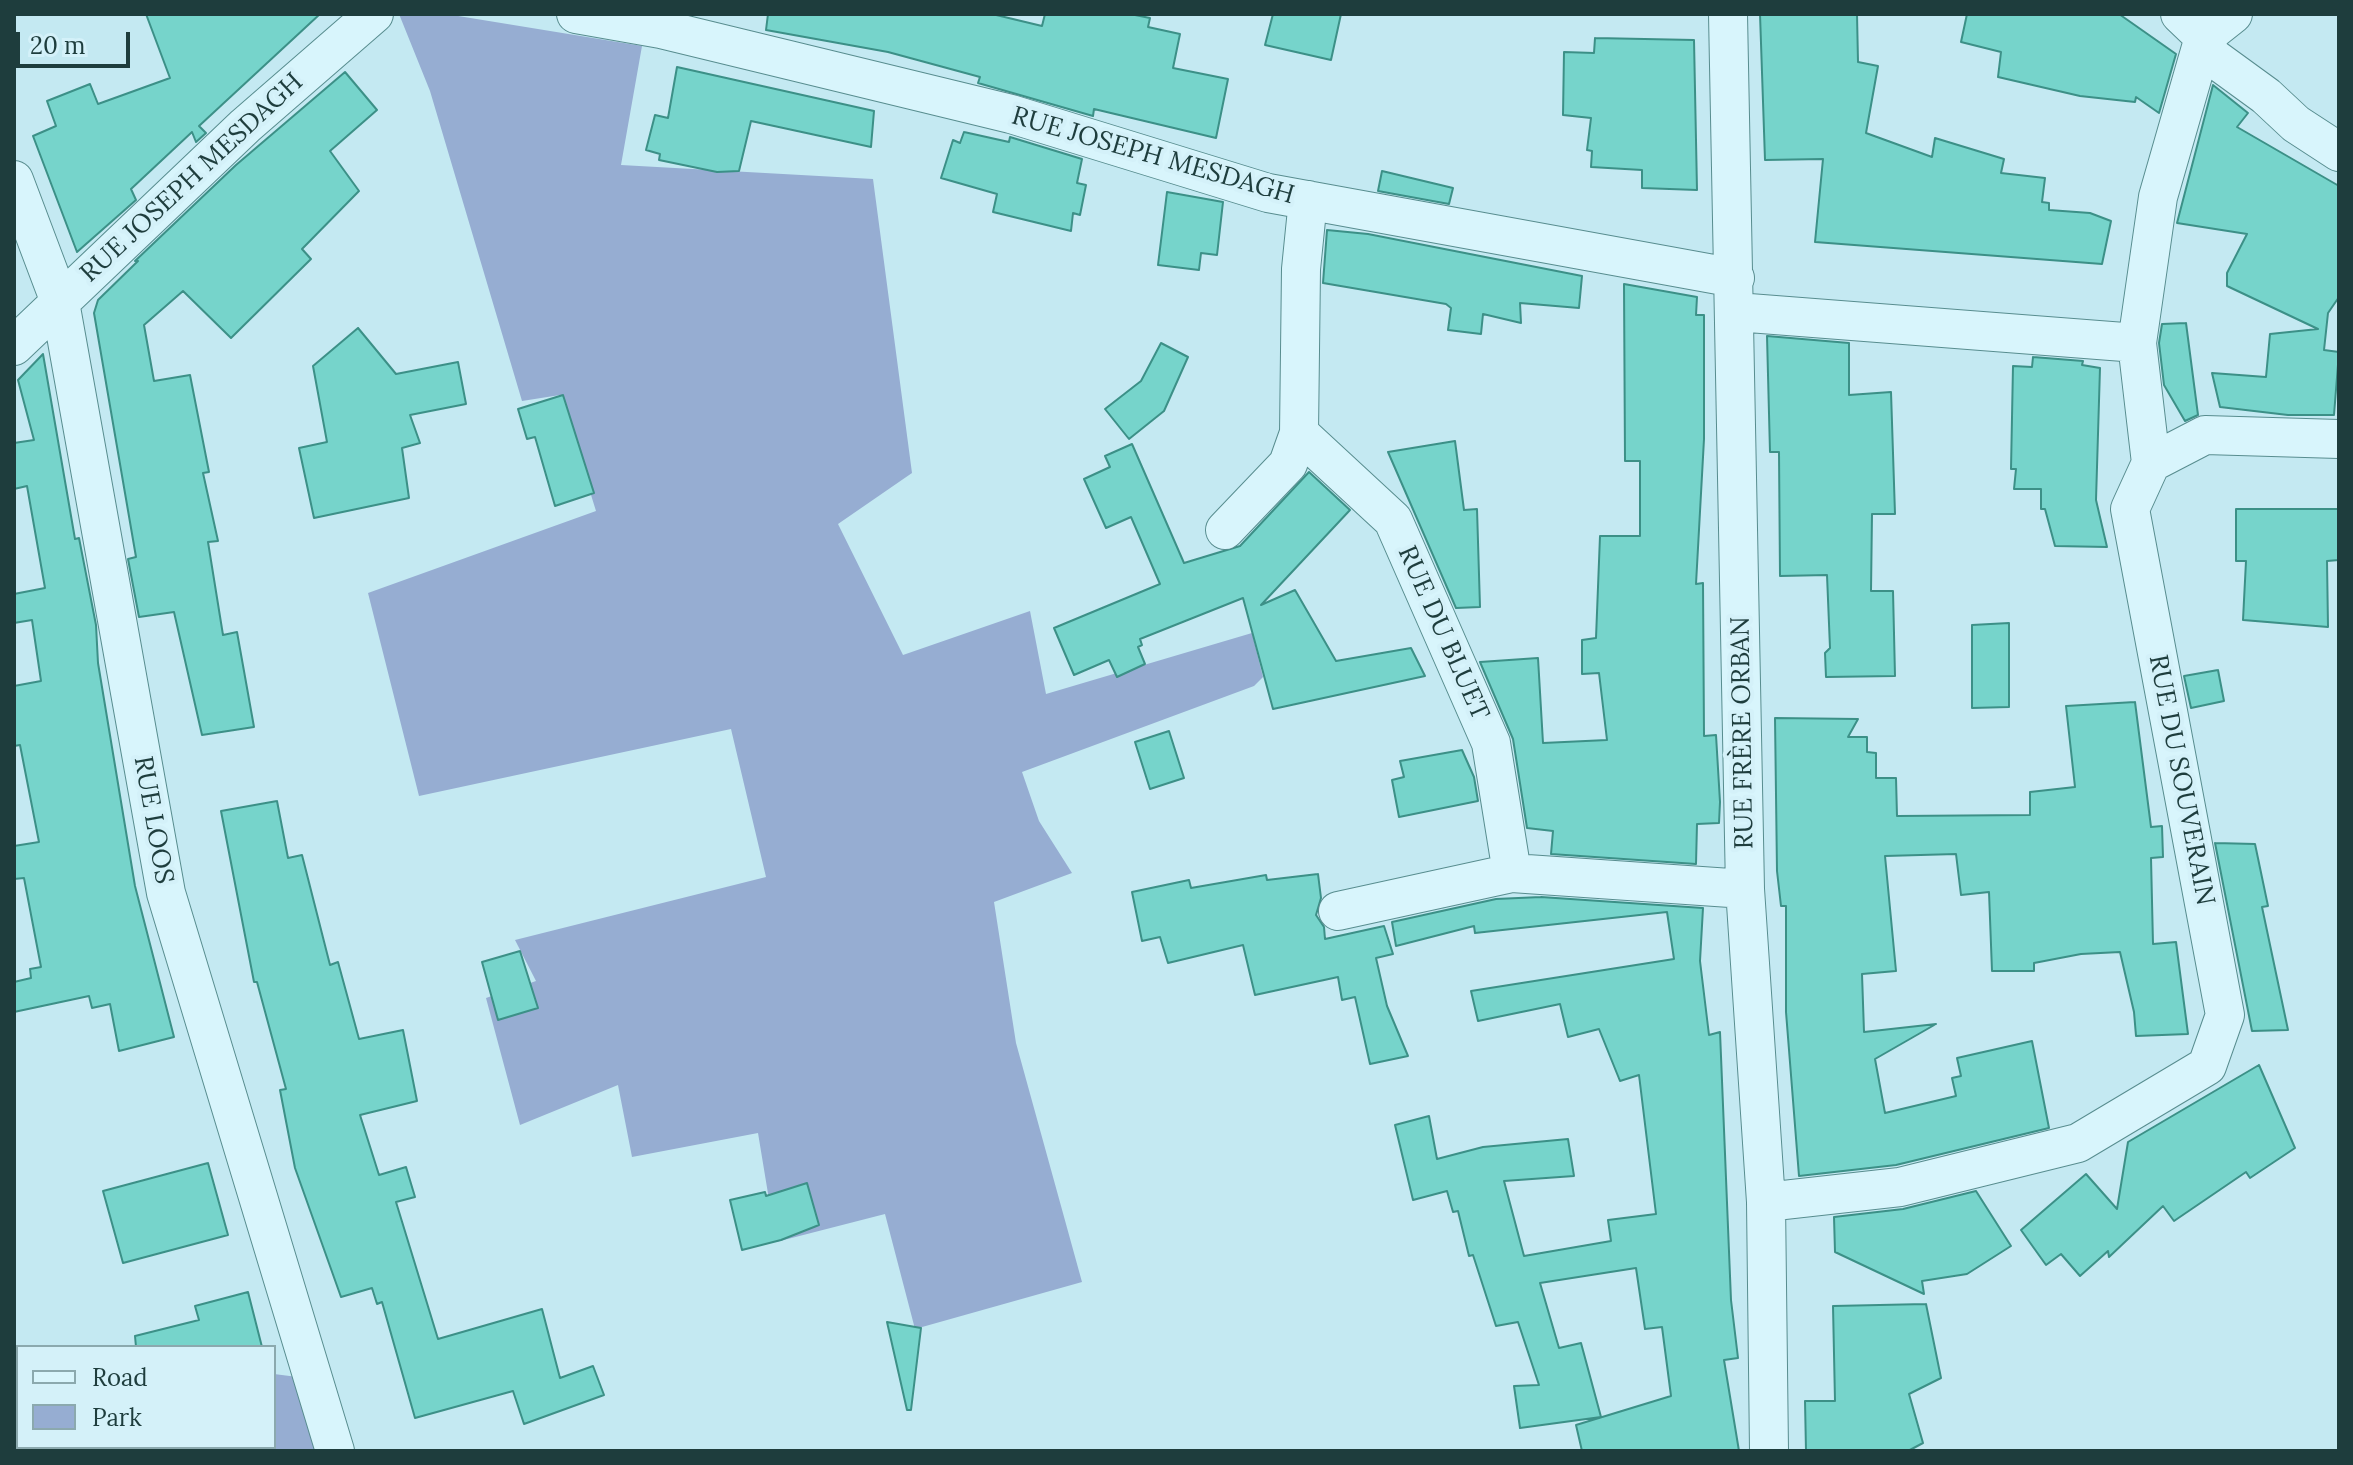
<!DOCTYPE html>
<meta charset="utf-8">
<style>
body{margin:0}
#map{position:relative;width:2353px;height:1465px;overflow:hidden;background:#c4e9f2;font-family:Lora,serif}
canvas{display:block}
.frame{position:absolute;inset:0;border:16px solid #1e3d3d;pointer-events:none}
.legend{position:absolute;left:16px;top:1345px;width:260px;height:104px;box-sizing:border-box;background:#d4f1f9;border:2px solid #8ba9ae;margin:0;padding:10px 14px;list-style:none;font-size:24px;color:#1e3d3d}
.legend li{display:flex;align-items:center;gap:16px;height:40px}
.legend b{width:40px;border:2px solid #8ba9ae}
.scale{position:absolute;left:16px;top:32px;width:114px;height:36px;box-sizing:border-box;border:4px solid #1e3d3d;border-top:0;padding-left:10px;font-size:24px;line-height:28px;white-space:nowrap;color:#1e3d3d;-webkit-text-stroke:6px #d4f1f9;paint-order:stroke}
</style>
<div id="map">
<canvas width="2353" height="1465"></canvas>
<div class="frame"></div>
<ul class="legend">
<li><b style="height:10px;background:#d8f5fc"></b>Road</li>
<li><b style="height:22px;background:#96add2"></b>Park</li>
</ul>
<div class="scale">20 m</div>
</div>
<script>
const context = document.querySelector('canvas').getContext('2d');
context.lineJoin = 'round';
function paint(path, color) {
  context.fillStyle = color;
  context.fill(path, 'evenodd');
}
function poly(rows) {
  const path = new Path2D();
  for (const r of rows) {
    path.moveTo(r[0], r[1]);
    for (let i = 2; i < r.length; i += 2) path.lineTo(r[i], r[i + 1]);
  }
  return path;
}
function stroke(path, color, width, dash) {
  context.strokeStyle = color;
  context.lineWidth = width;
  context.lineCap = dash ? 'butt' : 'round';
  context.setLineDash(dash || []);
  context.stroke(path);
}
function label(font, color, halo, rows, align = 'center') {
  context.font = font + ' Lora,serif';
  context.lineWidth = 8;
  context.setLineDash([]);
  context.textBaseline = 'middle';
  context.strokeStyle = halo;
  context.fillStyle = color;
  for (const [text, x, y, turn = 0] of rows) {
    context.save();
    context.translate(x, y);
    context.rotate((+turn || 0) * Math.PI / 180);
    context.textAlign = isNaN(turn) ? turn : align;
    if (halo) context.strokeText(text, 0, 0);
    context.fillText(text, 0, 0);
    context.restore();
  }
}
paint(poly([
 [399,14,446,14,642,46,621,165,873,179,912,473,838,524,903,655,1030,611,1046,694,1252,633,1263,677,1254,686,1022,772,1039,821,1072,873,994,902,1016,1043,1082,1282,915,1329,885,1214,776,1242,758,1133,632,1157,618,1085,520,1125,486,998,536,981,515,940,766,877,731,729,419,796,368,593,596,511,560,395,522,401,430,91],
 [274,1374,313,1379,339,1451,38,1451,50,1447,274,1447]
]), '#96add2');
const building = poly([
 [146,14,320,14,199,126,206,133,196,142,192,132,131,189,136,200,77,252,33,136,56,126,47,101,90,84,98,104,170,78,146,14],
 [768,14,992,14,1042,26,1045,14,1130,14,1150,18,1148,27,1180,34,1173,68,1228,79,1216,138,1094,109,1093,116,978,83,980,77,888,52,766,30,768,14],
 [1273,14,1341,14,1331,60,1265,45,1273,14],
 [1760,14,1857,14,1858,62,1878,66,1866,133,1932,157,1935,138,2004,159,2001,173,2045,178,2042,202,2049,203,2049,210,2090,213,2111,221,2102,264,1815,242,1823,159,1765,160,1760,14],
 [1967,14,2119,14,2176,54,2159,113,2136,97,2135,102,2080,96,1998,77,2001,52,1961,42,1967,14],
 [1595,38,1694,40,1697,190,1642,188,1642,170,1591,167,1592,151,1587,150,1591,118,1563,115,1564,52,1594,53,1595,38],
 [677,67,874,111,871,147,751,121,739,171,717,172,659,160,660,154,646,150,655,115,668,118,677,67],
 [345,72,377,110,330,151,359,191,302,249,311,259,231,338,183,291,144,325,154,381,190,375,209,472,203,473,218,541,208,542,223,635,237,632,254,727,202,735,174,612,139,617,128,559,136,557,94,313,98,300,138,261,135,261,236,165,345,72],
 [2213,85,2248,113,2237,127,2339,186,2339,297,2328,313,2324,350,2339,352,2334,415,2288,415,2220,407,2212,373,2266,377,2270,334,2318,329,2227,286,2227,273,2247,234,2177,223,2213,85],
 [964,132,1009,142,1010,137,1082,159,1077,183,1086,185,1080,215,1073,213,1071,231,993,212,997,194,941,178,953,140,960,143,964,132],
 [1382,171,1453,188,1449,204,1378,191,1382,171],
 [1167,192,1223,202,1217,255,1201,253,1199,270,1158,265,1167,192],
 [1327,230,1368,234,1582,276,1579,308,1520,303,1521,323,1483,314,1481,334,1448,330,1451,308,1446,304,1323,283,1327,230],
 [1624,284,1697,297,1696,315,1704,315,1704,439,1696,584,1703,583,1704,736,1716,735,1720,802,1719,823,1697,824,1696,864,1551,854,1553,831,1527,828,1513,739,1480,662,1538,658,1543,743,1607,740,1599,673,1582,674,1582,640,1596,638,1600,536,1640,536,1640,461,1625,461,1624,284],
 [2186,323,2198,415,2185,421,2164,385,2159,343,2162,324,2186,323],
 [358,328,396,374,458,362,466,404,410,415,420,443,402,448,409,498,314,518,299,448,327,442,313,366,358,328],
 [1767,336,1849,343,1849,395,1891,392,1895,514,1872,514,1871,591,1893,591,1895,676,1826,677,1825,653,1830,648,1827,575,1780,576,1779,452,1770,452,1767,336],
 [1161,343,1188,357,1164,411,1129,439,1105,409,1141,381,1161,343],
 [43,354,75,539,79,538,96,625,98,663,135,886,174,1037,119,1051,110,1004,92,1008,89,996,14,1012,14,982,31,978,30,969,41,967,24,878,14,879,14,846,39,842,20,745,14,746,14,686,41,681,32,620,14,623,14,594,45,588,27,486,14,489,14,443,34,440,18,380,43,354],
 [2033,357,2083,361,2082,365,2100,368,2096,500,2107,547,2055,546,2045,509,2041,509,2041,489,2014,489,2016,469,2011,469,2013,366,2032,367,2033,357],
 [563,395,594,493,555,506,535,437,527,439,518,409,563,395],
 [1455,441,1464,510,1477,509,1480,607,1456,608,1388,452,1455,441],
 [1132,444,1184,563,1240,546,1309,472,1350,510,1261,605,1295,590,1336,661,1411,648,1425,676,1273,709,1243,598,1140,639,1142,645,1138,647,1145,664,1117,677,1109,660,1074,675,1054,628,1160,584,1131,517,1106,528,1084,479,1110,467,1105,456,1132,444],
 [2236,509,2339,509,2339,560,2327,561,2328,627,2243,620,2246,561,2236,561,2236,509],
 [2009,623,2009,707,1972,708,1972,625,2009,623],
 [2218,670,2224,701,2191,708,2184,676,2218,670],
 [2135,702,2151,827,2162,826,2163,857,2151,858,2153,944,2176,942,2188,1034,2136,1036,2134,1012,2120,952,2081,954,2034,963,2034,971,1992,971,1989,892,1961,895,1956,854,1885,856,1896,971,1862,974,1864,1032,1936,1024,1875,1059,1885,1113,1956,1096,1952,1078,1961,1076,1957,1058,2032,1041,2049,1128,1896,1165,1799,1176,1786,1012,1786,906,1781,906,1777,871,1775,718,1858,719,1848,737,1867,737,1867,752,1876,753,1876,778,1896,778,1897,816,2030,815,2030,792,2075,787,2066,706,2135,702],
 [1169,731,1184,778,1150,789,1135,742,1169,731],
 [1462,750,1474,777,1478,801,1399,817,1392,780,1404,777,1400,761,1462,750],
 [277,801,288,858,302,855,330,965,338,962,359,1039,403,1030,417,1101,360,1115,379,1175,406,1167,415,1197,396,1202,438,1339,542,1309,560,1378,593,1366,604,1395,524,1424,513,1391,415,1418,382,1302,377,1304,372,1288,341,1297,295,1168,280,1090,286,1089,257,982,254,982,221,811,277,801],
 [2215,843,2255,844,2268,906,2262,907,2288,1030,2252,1031,2215,843],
 [1318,874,1321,898,1316,915,1324,927,1325,939,1384,926,1393,954,1376,958,1387,1006,1408,1056,1370,1064,1355,997,1342,1000,1338,977,1255,995,1243,945,1168,963,1160,937,1142,941,1132,892,1189,880,1191,888,1266,875,1267,880,1318,874],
 [1541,897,1703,908,1700,961,1709,1035,1720,1032,1731,1300,1738,1358,1724,1360,1739,1451,1582,1451,1576,1425,1671,1396,1662,1327,1645,1329,1636,1268,1540,1283,1559,1348,1581,1343,1601,1417,1520,1428,1514,1386,1539,1385,1518,1322,1496,1326,1473,1255,1469,1256,1458,1211,1453,1212,1447,1191,1413,1200,1395,1125,1429,1116,1437,1159,1483,1147,1568,1139,1574,1176,1504,1181,1524,1256,1611,1241,1608,1220,1656,1214,1639,1075,1620,1081,1599,1029,1568,1037,1560,1004,1478,1021,1471,991,1674,959,1667,912,1475,933,1474,926,1396,946,1392,922,1496,899,1541,897],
 [520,951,538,1008,498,1020,482,962,520,951],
 [2259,1065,2295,1148,2250,1178,2246,1172,2174,1221,2163,1206,2109,1257,2108,1251,2080,1276,2061,1254,2046,1265,2021,1230,2086,1174,2117,1209,2128,1142,2259,1065],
 [208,1163,228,1235,123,1263,103,1191,208,1163],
 [807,1183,819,1225,781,1240,742,1250,730,1200,765,1192,766,1196,807,1183],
 [1976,1191,2011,1246,1967,1274,1922,1281,1924,1294,1835,1252,1834,1217,1903,1209,1976,1191],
 [248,1292,262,1347,136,1347,135,1336,199,1320,195,1306,248,1292],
 [1926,1304,1941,1378,1909,1394,1923,1443,1908,1451,1806,1451,1805,1401,1835,1401,1833,1306,1926,1304],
 [887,1322,921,1328,911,1410,907,1410,887,1322]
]);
paint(building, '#76d4cb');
stroke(building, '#3c9087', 2);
const minor = poly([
 [576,14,661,29,1011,114,1268,193,1735,278],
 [1728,14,1745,889,1766,1202,1769,1451],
 [2180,14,2204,37,2211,56,2266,96,2296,124,2339,152],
 [14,180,60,302,166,893,335,1451],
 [1736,312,2137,343],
 [14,346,245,126,374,14],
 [1299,433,1393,520,1491,743,1512,873],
 [2151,463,2205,435,2339,439],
 [1225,530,1288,464,1299,433,1301,269,1308,200],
 [1338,911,1512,873,1745,889],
 [1766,1202,1900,1187,2078,1143,2207,1066,2225,1015,2130,509,2151,463,2137,343,2158,197,2204,37,2233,14]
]);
stroke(minor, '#588d8f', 40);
stroke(minor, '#d8f5fc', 38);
label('26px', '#1e3d3d', '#d4f1f9', [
 ["RUE JOSEPH MESDAGH",1153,156,16],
 ["RUE JOSEPH MESDAGH",192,178,-43],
 ["RUE DU BLUET",1443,633,66],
 ["RUE FRÈRE ORBAN",1743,733,-91],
 ["RUE DU SOUVERAIN",2181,780,79],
 ["RUE LOOS",153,820,80]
]);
</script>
